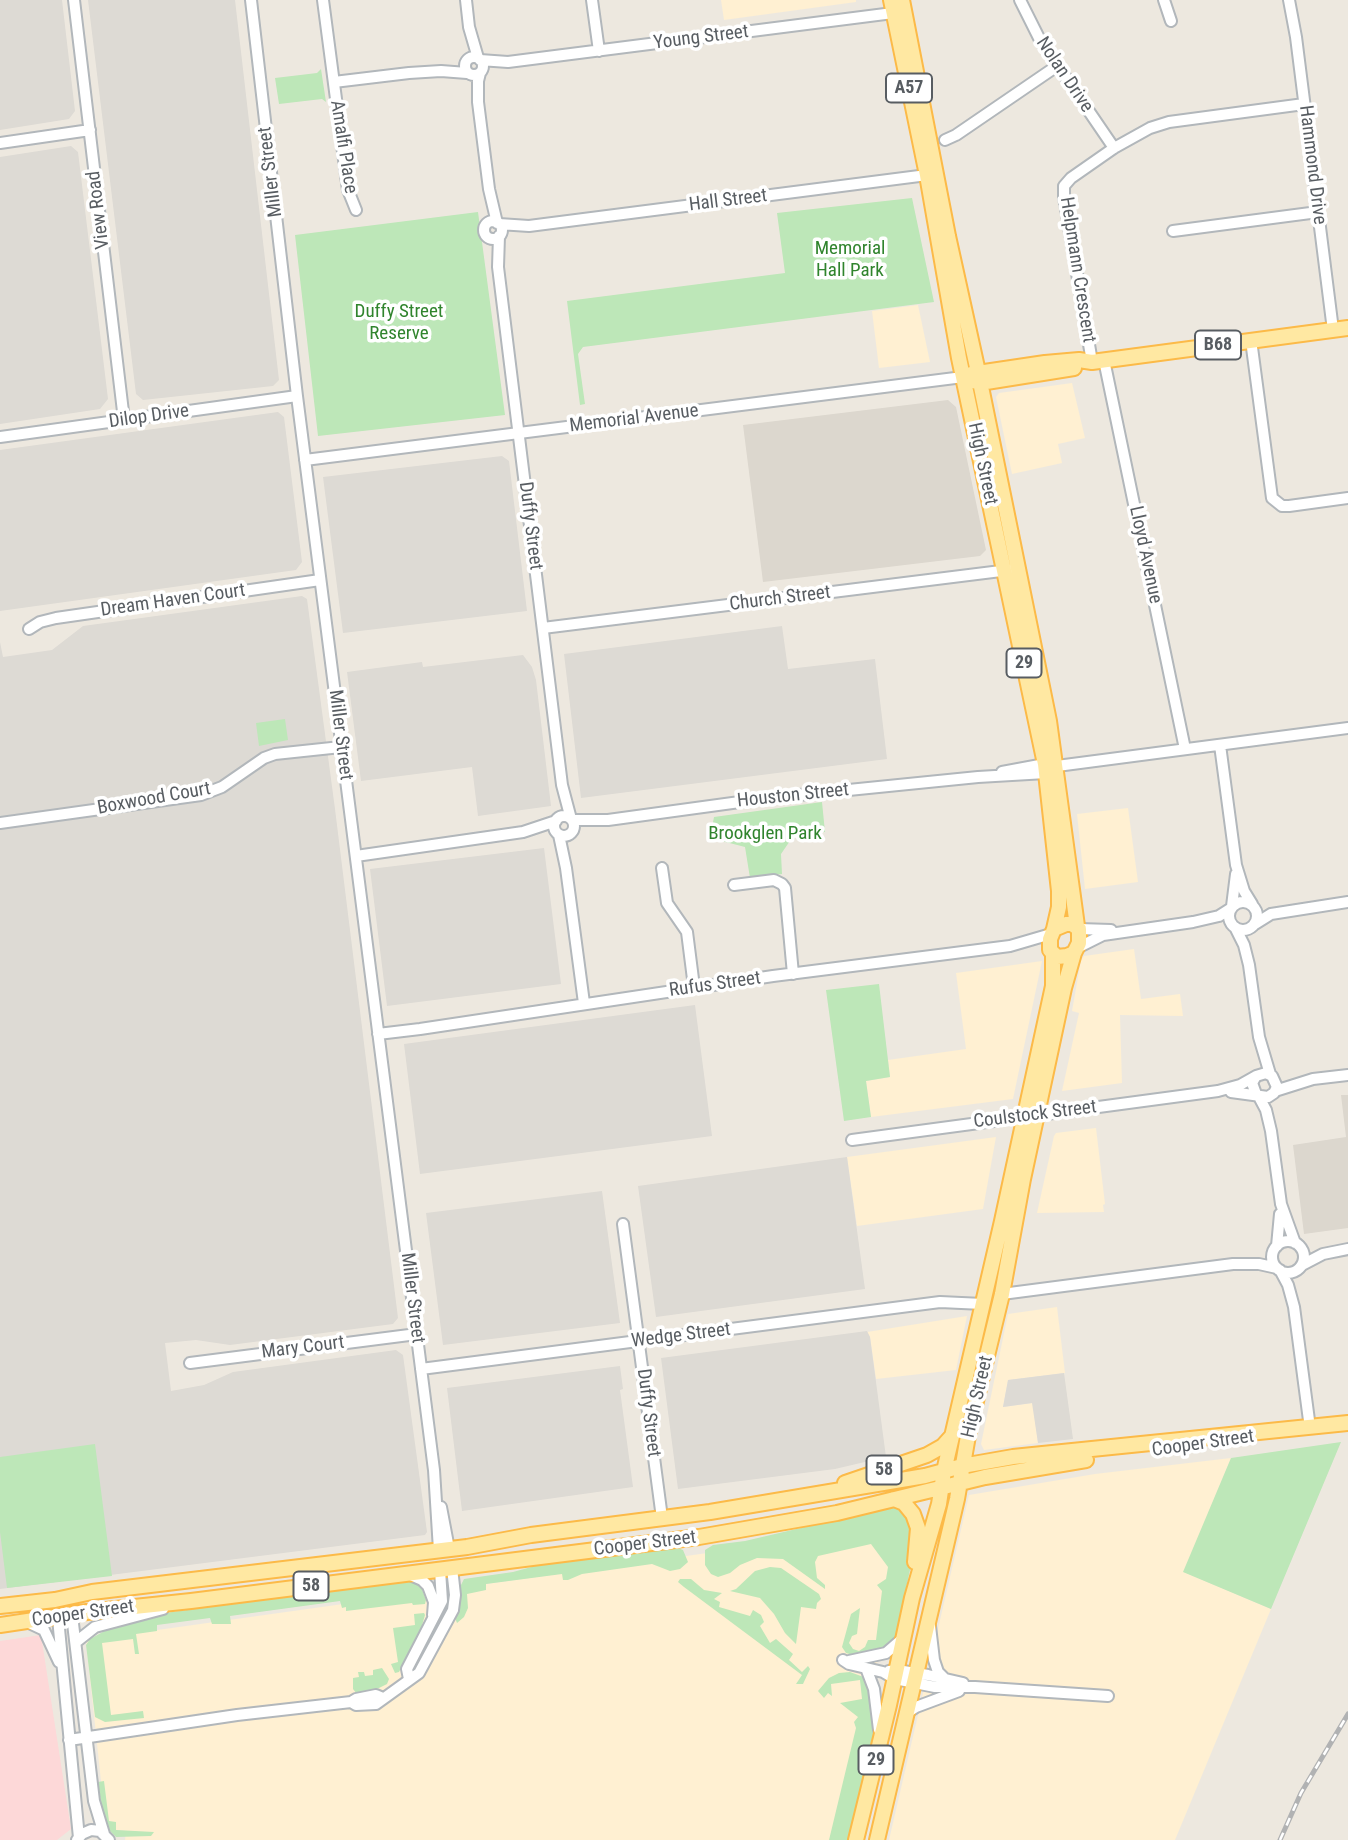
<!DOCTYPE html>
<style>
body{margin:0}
canvas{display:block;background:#ede8df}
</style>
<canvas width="1348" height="1840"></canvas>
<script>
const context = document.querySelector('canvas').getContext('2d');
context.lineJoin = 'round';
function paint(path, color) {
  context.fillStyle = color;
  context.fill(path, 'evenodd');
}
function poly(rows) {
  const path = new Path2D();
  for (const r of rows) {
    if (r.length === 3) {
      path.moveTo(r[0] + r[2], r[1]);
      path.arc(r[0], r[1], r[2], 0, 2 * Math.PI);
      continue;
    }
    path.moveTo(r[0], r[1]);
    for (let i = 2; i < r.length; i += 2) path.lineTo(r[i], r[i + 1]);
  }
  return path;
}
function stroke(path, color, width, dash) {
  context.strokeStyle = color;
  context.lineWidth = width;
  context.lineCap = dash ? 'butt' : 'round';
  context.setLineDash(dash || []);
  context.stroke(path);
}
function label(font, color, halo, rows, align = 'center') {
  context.font = font + ' "Roboto Condensed",sans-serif';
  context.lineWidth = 7;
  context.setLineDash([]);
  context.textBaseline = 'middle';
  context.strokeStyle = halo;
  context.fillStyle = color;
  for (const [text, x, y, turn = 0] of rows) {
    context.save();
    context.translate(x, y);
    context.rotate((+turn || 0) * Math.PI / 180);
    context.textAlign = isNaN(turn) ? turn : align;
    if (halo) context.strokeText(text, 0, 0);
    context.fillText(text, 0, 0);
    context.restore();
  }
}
paint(poly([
 [721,0,856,0,856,2,724,20],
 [918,305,930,362,879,368,872,311],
 [1072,383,1085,438,1058,444,1062,463,1012,474,996,397,999,393],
 [1128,808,1138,882,1085,889,1077,814],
 [1134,949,1141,999,1180,994,1183,1016,1120,1015,1122,1083,1062,1091,1079,1013,1072,1011,1081,960,1084,956],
 [1042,961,1013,1099,871,1117,866,1081,890,1077,888,1060,966,1049,956,973],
 [1096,1128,1105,1204,1103,1205,1104,1212,1037,1213,1054,1136,1056,1133],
 [996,1137,983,1209,857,1226,847,1157],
 [1057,1307,1065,1373,1008,1380,1003,1407,1033,1403,1038,1443,984,1450,981,1444,1008,1314],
 [967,1316,956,1370,876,1379,870,1337,867,1332],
 [1231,1458,1184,1572,1271,1609,1175,1840,889,1840,969,1495,1095,1474],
 [879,1529,905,1549,834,1840,125,1840,126,1831,116,1830,105,1819,86,1640]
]), '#fff0d2');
paint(poly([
 [0,0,62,0,75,111,69,119,0,130],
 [88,0,235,0,279,380,273,386,143,400,136,394],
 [71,146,78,152,108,399,100,409,0,424,0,157],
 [278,412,284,417,302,562,296,570,0,611,0,450],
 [502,456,509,461,527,611,343,633,323,477],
 [302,596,307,599,335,809,398,1318,393,1324,230,1345,196,1340,165,1343,171,1391,204,1385,233,1372,396,1350,403,1355,427,1532,425,1535,0,1589,0,642,3,657,52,650,83,626],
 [782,626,788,669,875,659,887,759,581,798,564,654],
 [523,655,532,667,536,680,551,806,478,816,472,767,361,781,347,672,422,662,423,667],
 [544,848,561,984,387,1006,370,869],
 [695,1005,712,1136,420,1174,404,1044],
 [847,1157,865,1289,656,1317,638,1186],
 [602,1191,620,1323,443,1345,426,1213],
 [867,1331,870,1337,886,1457,835,1469,678,1489,661,1358],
 [620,1366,623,1389,620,1390,633,1487,462,1511,447,1388],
 [1064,1373,1073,1439,1038,1443,1032,1403,1003,1407,1008,1380]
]), '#dddad4');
paint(poly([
 [948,400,956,407,986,550,980,556,763,582,743,425],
 [1341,1095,1348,1095,1348,1228,1304,1234,1293,1145,1346,1137]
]), '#dcd7ce');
paint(poly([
 [41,1635,71,1829,57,1840,0,1840,0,1641]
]), '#fdd8d8');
paint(poly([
 [321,69,326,102,322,99,279,104,275,78,317,73],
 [912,198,934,302,583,347,578,354,585,404,580,405,567,301,785,273,777,213],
 [478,212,505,415,318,436,295,235],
 [285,719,288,740,259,746,256,723],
 [822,802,825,832,794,835,781,854,782,874,750,878,745,847,710,838,714,817],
 [879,984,890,1077,866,1081,871,1117,844,1121,826,990],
 [1341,1442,1271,1609,1183,1572,1231,1458],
 [95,1444,112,1576,7,1588,0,1532,0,1457],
 [895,1506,905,1507,916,1542,896,1635,889,1648,856,1656,846,1653,842,1647,851,1614,860,1608,857,1634,852,1636,849,1643,853,1649,859,1651,865,1647,868,1640,876,1640,882,1591,877,1585,886,1579,888,1567,871,1544,818,1556,815,1562,817,1578,825,1585,825,1589,783,1559,757,1558,740,1565,730,1573,718,1577,711,1574,705,1565,705,1550,713,1545,745,1541],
 [676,1547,683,1550,688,1562,680,1569,670,1571,652,1564,582,1574,568,1580,563,1580,562,1574,486,1584,486,1590,467,1594,468,1608,464,1617,457,1623,455,1618,459,1605,459,1589,464,1579,513,1572,546,1563],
 [770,1567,781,1568,819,1594,821,1599,817,1603,816,1609,801,1607,796,1644,785,1633,774,1614,760,1598,730,1591,736,1589,755,1571],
 [680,1579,691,1579,704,1590,722,1593,714,1599,720,1602,719,1607,750,1616,753,1610,761,1615,764,1622,760,1626,770,1643,776,1639,793,1654,789,1660,802,1672,808,1666,810,1669,803,1684,796,1684,802,1675,684,1587,678,1582],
 [412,1580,420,1584,426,1600,425,1604,413,1605,412,1603,346,1611,346,1607,342,1608,340,1601,230,1616,231,1624,212,1624,210,1618,157,1625,157,1631,136,1634,139,1654,135,1654,133,1639,102,1643,111,1715,143,1711,144,1718,105,1722,95,1717,86,1645,90,1639,112,1627,112,1624,172,1612],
 [424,1613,425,1615,421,1629,399,1672,395,1673,391,1664,398,1662,393,1628,415,1625,414,1614],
 [382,1668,389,1679,387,1684,369,1693,357,1694,353,1689,353,1678,359,1677,358,1672,364,1672,365,1676,373,1675,373,1670],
 [850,1672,869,1679,874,1718,873,1736,849,1840,829,1840,856,1728,854,1722,858,1717,840,1703,862,1699,860,1680,831,1684,832,1696,828,1693,824,1698,818,1691,829,1678,839,1673],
 [104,1781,109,1821,116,1822,116,1830,154,1832,151,1836,116,1837,108,1829,103,1817,98,1782]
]), '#bde7b8');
const minor = poly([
 [74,0,124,420],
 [251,0,297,396,434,1470,439,1550],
 [323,0,348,190,356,210],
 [466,0,469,27,478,58],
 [592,0,599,51],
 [1020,0,1039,38,1114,148],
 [1164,0,1171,21],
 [1289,0,1296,37,1333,330],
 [474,66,9],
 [480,60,508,62,893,13],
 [480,73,478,81,478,102,489,189,497,223],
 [334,82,409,73,441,71,467,73],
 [945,140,956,135,1057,66],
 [0,143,90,130],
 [493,230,9],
 [499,224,529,226,927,175],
 [1173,231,1318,212],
 [499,236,498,267,562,785,571,819],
 [1251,340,1272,498,1282,506,1289,506,1348,498],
 [1104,360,1185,749],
 [1092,362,1064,197,1064,186,1071,178,1114,148,1150,128,1169,122,1304,104],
 [0,437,297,396],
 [305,460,963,377],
 [543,628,1009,570],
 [29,629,40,622,56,618,320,580],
 [1220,745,1236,865,1244,891,1252,904],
 [1057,766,1348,728],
 [1002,772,1045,764],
 [564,826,10],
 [572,820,608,820,769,798,978,777,1046,773],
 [0,823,201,795,222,787,264,758,275,754,341,747],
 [559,835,566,868,584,1003],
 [356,856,523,832,556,821],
 [662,868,667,903,687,932,694,987],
 [734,885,774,880,782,884,785,888,793,974],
 [1243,916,14],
 [1232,906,1236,874],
 [1255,924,1271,914,1348,902],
 [1079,929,1111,930],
 [1236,929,1244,945,1249,965,1259,1037,1270,1074],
 [1077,948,1103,935,1193,922,1219,916,1230,909],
 [378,1034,420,1029,773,976,1010,946,1051,934],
 [1275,1091,1313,1079,1348,1075],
 [1231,1092,1268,1097,1274,1093,1277,1087,1272,1076,1266,1073,1256,1076,1252,1083,1256,1094],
 [1258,1095,1266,1110,1271,1131,1281,1204,1295,1243],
 [852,1140,1218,1091,1240,1085,1256,1076],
 [623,1224,662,1518],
 [1288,1257,16],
 [1277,1246,1280,1214],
 [1302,1265,1323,1254,1348,1249],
 [1280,1270,1288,1285,1294,1307,1310,1428],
 [1002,1294,1233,1264,1259,1264,1277,1268],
 [190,1363,417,1334],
 [421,1369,940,1302,983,1304],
 [441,1507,449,1549],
 [408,1574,422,1580,428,1586,434,1602,433,1615],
 [72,1615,94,1801,104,1834],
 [58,1618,79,1838],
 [27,1622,44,1630,59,1662],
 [930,1626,934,1660,938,1672,944,1678],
 [76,1642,95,1627,163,1609],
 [843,1660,849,1664,883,1672,895,1679,935,1687,975,1687,1108,1696],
 [849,1661,886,1653,901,1640],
 [866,1668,874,1689,879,1730],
 [889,1671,897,1670,928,1675,963,1683],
 [409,1679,407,1669,442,1601,440,1570],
 [351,1702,356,1705,376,1704,419,1673,453,1610,455,1595,452,1568],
 [905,1714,916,1707,959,1691],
 [69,1740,237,1715,351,1702,356,1699,376,1695,383,1698],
 [77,1840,82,1834,91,1830,100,1831,109,1840]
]);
const major = poly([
 [891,0,927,175,959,358,1045,764,1059,891,1059,907,1054,929],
 [902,0,948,236,978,372,1049,721,1077,926],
 [971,374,1045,363,1079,360,1092,362,1348,328],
 [974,381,980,383,1074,368],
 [1066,924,1072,924,1079,929,1079,943,1074,953,1067,956,1057,957,1050,950,1050,939,1054,929,1066,924],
 [845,1483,927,1455,943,1446,952,1436],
 [894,1499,904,1503,913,1514,918,1528,915,1562],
 [0,1606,55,1600,92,1592,467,1547,531,1535,710,1512,925,1476,962,1466,1013,1457,1348,1423],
 [0,1625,87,1612,191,1601,699,1537,837,1513,985,1477,1086,1460],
 [856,1840,889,1705,912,1598,939,1504,944,1471,1002,1221,1053,986,1053,954],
 [877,1840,957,1499,969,1430,1002,1294,1023,1179,1064,988,1074,953]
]);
stroke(minor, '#b2b7bb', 14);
stroke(major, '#fcba48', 18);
stroke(minor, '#fff', 10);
stroke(major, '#ffe8a2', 14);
const rail = poly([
 [1280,1840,1301,1793,1348,1714]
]);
stroke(rail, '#b1b2b3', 5);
stroke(rail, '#fff', 2.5, [8]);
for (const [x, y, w] of [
 [909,88,46],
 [1218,345,46],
 [1024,663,35],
 [884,1470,35],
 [311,1586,35],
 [876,1760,35]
]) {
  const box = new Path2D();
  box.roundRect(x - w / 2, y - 14.5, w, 29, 5);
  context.fillStyle = '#fff';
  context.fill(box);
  stroke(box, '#585d62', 2);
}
label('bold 18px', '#585d62', null, [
 ["A57",909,88],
 ["B68",1218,345],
 ["29",1024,663],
 ["58",884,1470],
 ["58",311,1586],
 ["29",876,1760]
]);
label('19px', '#585d62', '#fff', [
 ["Young Street",701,38,-7],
 ["Nolan Drive",1064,75,56],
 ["Amalfi Place",343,147,81],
 ["Hammond Drive",1312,165,83],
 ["Miller Street",271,172,-97],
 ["Hall Street",728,201,-7],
 ["View Road",99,210,-97],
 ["Helpmann Crescent",1077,270,81],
 ["Dilop Drive",149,417,-8],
 ["Memorial Avenue",634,419,-7],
 ["High Street",982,464,78],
 ["Duffy Street",530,526,83],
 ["Lloyd Avenue",1145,555,78],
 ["Church Street",780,599,-7],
 ["Dream Haven Court",173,601,-8],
 ["Miller Street",340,735,83],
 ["Houston Street",793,796,-6],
 ["Boxwood Court",154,799,-10],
 ["Rufus Street",715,985,-8],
 ["Coulstock Street",1035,1115,-7],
 ["Miller Street",412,1298,83],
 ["Wedge Street",681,1336,-7],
 ["Mary Court",303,1348,-7],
 ["High Street",978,1397,-77],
 ["Duffy Street",648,1413,83],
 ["Cooper Street",1203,1444,-8],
 ["Cooper Street",645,1544,-7],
 ["Cooper Street",83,1614,-8]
]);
label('19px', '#30842d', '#fff', [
 ["Memorial",850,249],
 ["Hall Park",850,271],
 ["Duffy Street",399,312],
 ["Reserve",399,334],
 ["Brookglen Park",765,834]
]);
</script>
